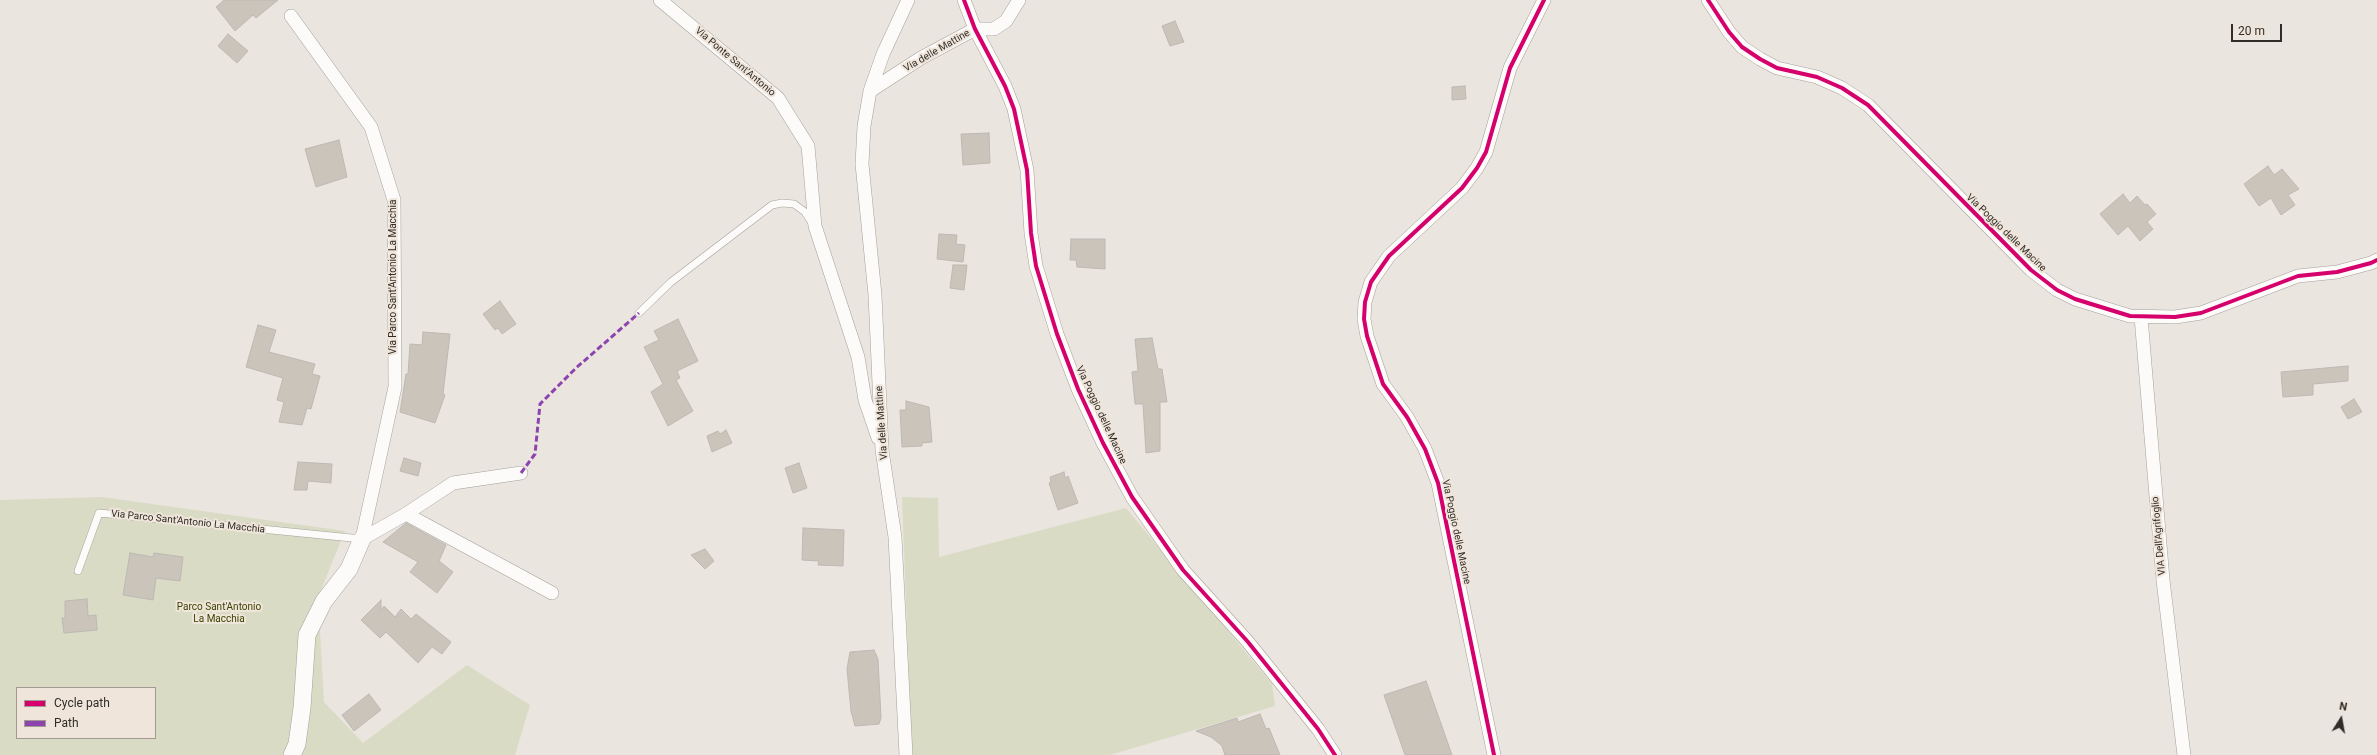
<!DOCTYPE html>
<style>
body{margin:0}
#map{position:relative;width:2377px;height:755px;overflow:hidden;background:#eae5df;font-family:Roboto,sans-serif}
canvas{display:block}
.legend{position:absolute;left:16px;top:687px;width:140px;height:52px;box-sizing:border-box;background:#efe5da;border:1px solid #a39b93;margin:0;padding:5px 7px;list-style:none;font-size:12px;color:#302c28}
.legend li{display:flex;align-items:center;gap:8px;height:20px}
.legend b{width:20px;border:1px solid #a39b93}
.north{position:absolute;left:2321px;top:699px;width:40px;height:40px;-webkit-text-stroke:3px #efe5da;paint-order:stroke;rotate:11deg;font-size:11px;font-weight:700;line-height:16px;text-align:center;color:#302c28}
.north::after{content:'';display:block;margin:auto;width:14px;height:18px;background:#302c28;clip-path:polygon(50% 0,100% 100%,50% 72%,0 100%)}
.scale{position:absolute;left:2231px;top:24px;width:51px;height:18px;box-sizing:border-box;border:2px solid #302c28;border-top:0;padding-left:5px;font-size:12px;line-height:14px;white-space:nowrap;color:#302c28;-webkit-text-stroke:3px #efe5da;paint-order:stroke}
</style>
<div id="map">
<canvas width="2377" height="755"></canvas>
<ul class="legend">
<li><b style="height:5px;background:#d6006c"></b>Cycle path</li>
<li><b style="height:5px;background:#8e44ad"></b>Path</li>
</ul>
<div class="north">N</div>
<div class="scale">20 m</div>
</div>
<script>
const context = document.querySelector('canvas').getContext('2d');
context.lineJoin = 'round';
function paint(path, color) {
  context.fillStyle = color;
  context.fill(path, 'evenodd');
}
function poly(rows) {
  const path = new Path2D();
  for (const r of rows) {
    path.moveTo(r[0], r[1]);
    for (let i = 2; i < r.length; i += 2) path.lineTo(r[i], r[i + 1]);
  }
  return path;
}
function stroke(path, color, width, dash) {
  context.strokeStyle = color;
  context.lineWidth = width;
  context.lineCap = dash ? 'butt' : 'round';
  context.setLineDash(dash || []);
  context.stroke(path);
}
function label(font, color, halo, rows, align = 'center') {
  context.font = font + ' Roboto,sans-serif';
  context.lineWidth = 4;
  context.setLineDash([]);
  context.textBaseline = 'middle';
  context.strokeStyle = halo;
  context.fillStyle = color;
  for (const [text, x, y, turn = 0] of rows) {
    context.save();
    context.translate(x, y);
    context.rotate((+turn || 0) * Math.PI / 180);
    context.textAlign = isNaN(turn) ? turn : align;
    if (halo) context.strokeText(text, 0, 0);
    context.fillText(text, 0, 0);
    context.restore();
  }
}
paint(poly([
 [102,497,345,531,318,597,324,702,363,743,467,665,530,705,515,755,0,755,0,500],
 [17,688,155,688,155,738,17,738],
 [902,497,938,498,939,557,1126,508,1272,684,1275,706,1110,755,912,755]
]), '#dadbc4');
const building = poly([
 [224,0,278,0,256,18,253,15,235,31,216,7,224,0],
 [1175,21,1184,42,1170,46,1162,26,1175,21],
 [228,34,248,51,237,63,218,46,228,34],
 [1465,86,1466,99,1452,100,1452,87,1465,86],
 [989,133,990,163,963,165,961,134,989,133],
 [339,140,347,177,316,187,305,149,339,140],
 [2268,166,2274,175,2282,169,2299,189,2288,195,2295,205,2281,215,2271,198,2259,206,2244,184,2268,166],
 [2123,194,2130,203,2137,196,2145,205,2147,204,2156,214,2147,222,2153,229,2140,241,2128,226,2118,235,2100,214,2123,194],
 [939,234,957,235,956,244,965,245,963,262,937,259,939,234],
 [1071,239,1105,239,1105,269,1077,267,1076,260,1070,260,1071,239],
 [953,265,967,265,964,290,950,288,953,265],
 [500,301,516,324,502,334,498,328,495,330,483,314,500,301],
 [678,319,698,361,677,371,680,378,676,380,693,411,668,426,651,392,663,384,644,347,659,340,654,331,678,319],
 [258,325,276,330,269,352,315,364,312,374,320,376,311,409,307,408,302,425,279,422,284,402,277,400,283,378,246,367,258,325],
 [423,332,450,334,443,394,445,395,435,423,400,412,406,374,408,374,410,344,422,345,423,332],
 [1152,338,1158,369,1162,369,1167,402,1160,402,1160,451,1146,453,1143,404,1135,404,1132,372,1138,371,1135,339,1152,338],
 [2348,366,2348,381,2313,384,2313,395,2283,397,2281,372,2348,366],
 [2354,399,2362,412,2348,419,2341,407,2354,399],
 [906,401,929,407,932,442,922,443,922,446,902,447,900,410,906,410,906,401],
 [726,430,732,443,712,452,707,436,718,431,720,434,726,430],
 [404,458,421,463,418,476,400,471,404,458],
 [298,462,332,464,331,483,308,481,307,490,294,490,298,462],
 [799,463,807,488,793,493,785,468,799,463],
 [1064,472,1065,478,1068,476,1078,503,1058,510,1049,483,1051,482,1050,477,1064,472],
 [406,523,446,545,439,561,453,572,437,593,410,572,418,562,383,542,406,523],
 [803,528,844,530,843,566,818,565,819,561,802,560,803,528],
 [705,549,714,561,705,569,691,555,705,549],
 [130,553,153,557,154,553,183,557,180,581,156,578,153,600,123,595,130,553],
 [87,599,88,616,96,615,97,630,64,633,62,618,65,618,65,601,87,599],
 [381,600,381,610,384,606,395,617,401,609,411,619,416,614,451,642,442,654,432,647,418,663,386,632,380,638,361,620,381,600],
 [874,650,878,659,881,718,879,724,855,726,851,711,847,669,850,652,874,650],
 [1426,681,1452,755,1405,755,1384,695,1426,681],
 [369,694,381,710,354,731,342,715,369,694],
 [1260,714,1266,729,1269,728,1280,755,1225,755,1222,746,1211,737,1196,731,1237,718,1238,722,1260,714]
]);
paint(building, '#cbc4bb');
stroke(building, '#bcb8b4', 1);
const service = poly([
 [639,313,671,282,772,205,782,203,794,204,805,212,812,223],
 [78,571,99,513,362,539]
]);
const minor = poly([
 [660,0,778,98,808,146,815,226,858,357,865,400,878,438],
 [964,0,975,29,1005,86,1014,109,1027,170,1031,233,1036,266,1057,334,1078,389,1103,443,1132,497,1183,570,1248,642,1318,729,1335,755],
 [1708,0,1729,32,1742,47,1760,59,1777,68,1817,77,1842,88,1868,105,2031,270,2057,290,2075,299,2130,316,2175,317,2201,313,2298,276,2337,272,2371,263,2377,260],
 [291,16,371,127,394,200,395,387,362,539],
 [870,91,921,58,975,29,994,29,1006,21,1019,0],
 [2141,317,2163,580,2184,755],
 [406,514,552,593],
 [362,539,406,514,453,483,521,473],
 [906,755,895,537,882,450,875,295,862,164,864,126,870,91,883,54,908,0],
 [1494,755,1438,483,1425,449,1407,417,1383,384,1367,336,1364,319,1365,302,1371,282,1389,256,1462,188,1477,168,1486,152,1510,68,1544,0]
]);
const tertiary = poly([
 [292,755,297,744,302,708,307,635,324,601,349,569,362,539]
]);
stroke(service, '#a4a09b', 8);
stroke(minor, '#a4a09b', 14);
stroke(tertiary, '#a4a09b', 18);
stroke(service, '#fcfbfa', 7);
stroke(minor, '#fcfbfa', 13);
stroke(tertiary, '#fcfbfa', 17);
stroke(poly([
 [521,473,535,454,540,404,576,368,639,313]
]), '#8e44ad', 3, [6, 3]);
stroke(poly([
 [964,0,975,29,1005,86,1014,109,1027,170,1031,233,1036,266,1057,334,1078,389,1103,443,1132,497,1183,570,1248,642,1318,729,1335,755],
 [1708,0,1729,32,1742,47,1760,59,1777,68,1817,77,1842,88,1868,105,2031,270,2057,290,2075,299,2130,316,2175,317,2201,313,2298,276,2337,272,2371,263,2377,260],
 [1494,755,1438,483,1425,449,1407,417,1383,384,1367,336,1364,319,1365,302,1371,282,1389,256,1462,188,1477,168,1486,152,1510,68,1544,0]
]), '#d6006c', 4);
label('10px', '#302c28', '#efe5da', [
 ["Via delle Mattine",937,51,-30],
 ["Via Ponte Sant'Antonio",735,62,40],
 ["Via Poggio delle Macine",2006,233,44],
 ["Via Parco Sant'Antonio La Macchia",393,277,-90],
 ["Via Poggio delle Macine",1101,415,65],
 ["Via delle Mattine",882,423,-94],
 ["Via Parco Sant'Antonio La Macchia",188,522,6],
 ["Via Poggio delle Macine",1456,532,78],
 ["VIA Dell'Agrifoglio",2159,536,-95]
]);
label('10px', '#3b4200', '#efe5da', [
 ["Parco Sant'Antonio",219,607],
 ["La Macchia",219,619]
]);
</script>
